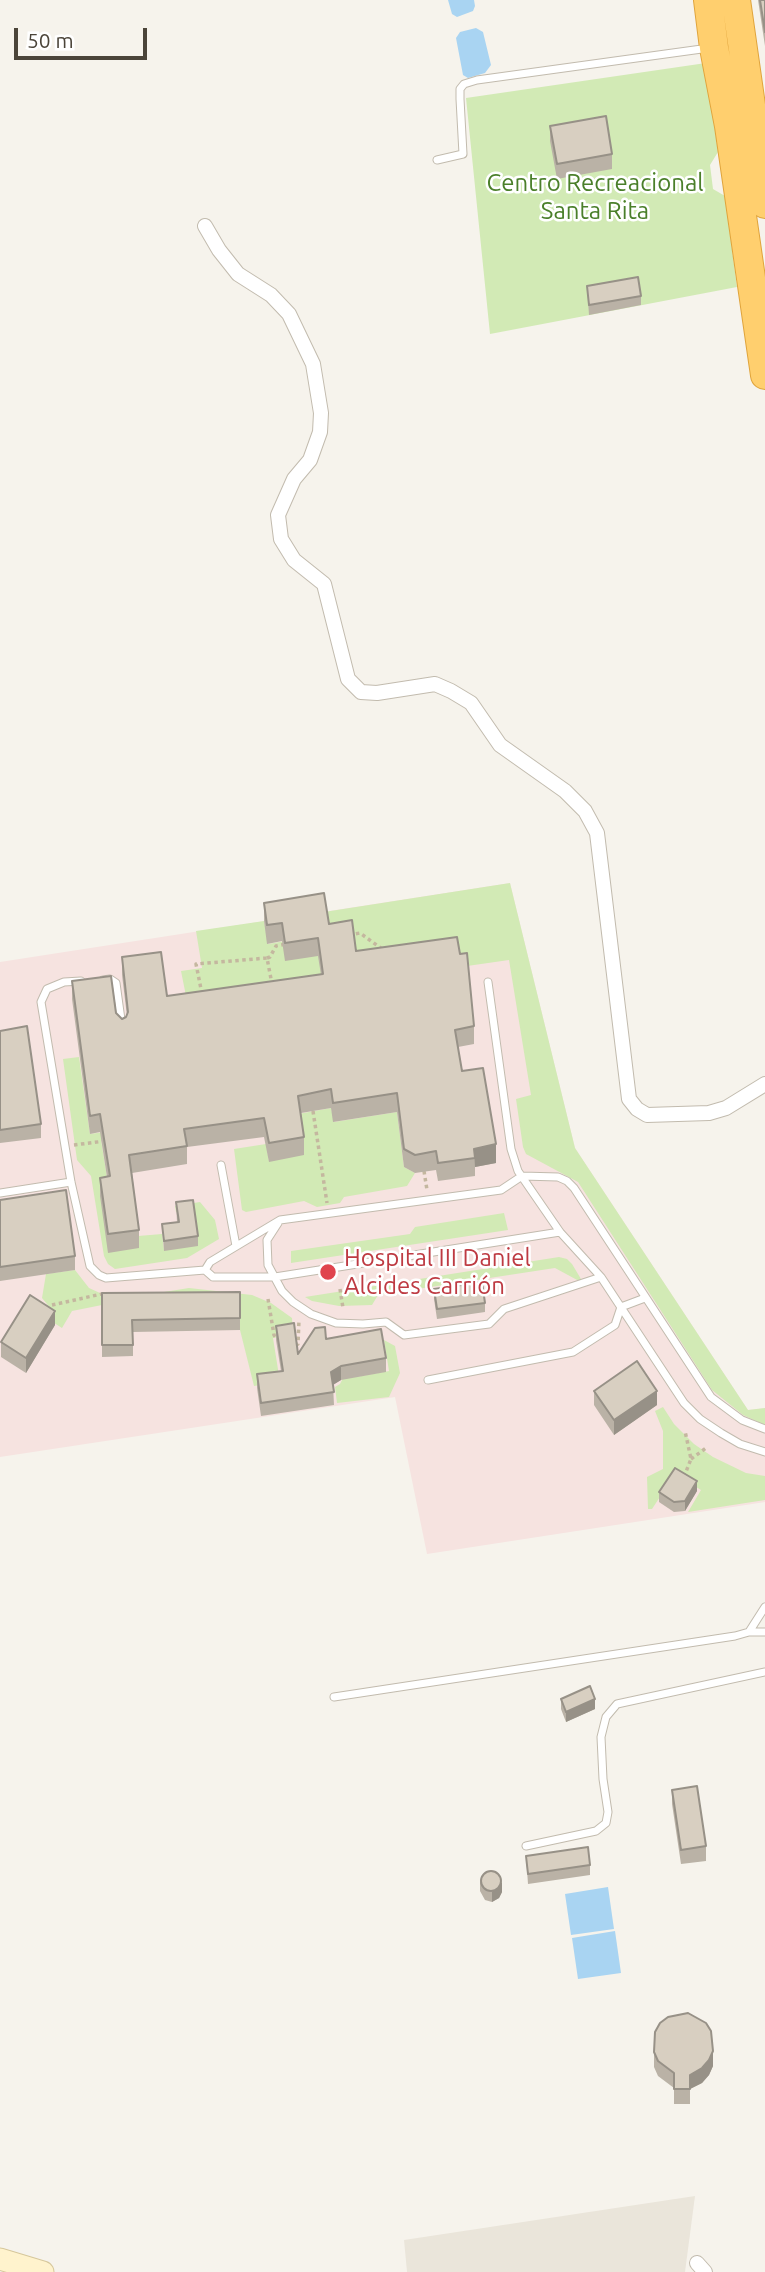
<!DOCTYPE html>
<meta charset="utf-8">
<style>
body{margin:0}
#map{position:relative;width:765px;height:2272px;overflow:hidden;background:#f6f3ec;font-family:Ubuntu,sans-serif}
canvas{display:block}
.scale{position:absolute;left:14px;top:28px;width:133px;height:32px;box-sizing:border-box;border:4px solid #4b4439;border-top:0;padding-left:9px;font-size:21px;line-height:24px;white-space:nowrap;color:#4b4439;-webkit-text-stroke:5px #fff;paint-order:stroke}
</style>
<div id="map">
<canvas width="765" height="2272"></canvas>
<div class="scale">50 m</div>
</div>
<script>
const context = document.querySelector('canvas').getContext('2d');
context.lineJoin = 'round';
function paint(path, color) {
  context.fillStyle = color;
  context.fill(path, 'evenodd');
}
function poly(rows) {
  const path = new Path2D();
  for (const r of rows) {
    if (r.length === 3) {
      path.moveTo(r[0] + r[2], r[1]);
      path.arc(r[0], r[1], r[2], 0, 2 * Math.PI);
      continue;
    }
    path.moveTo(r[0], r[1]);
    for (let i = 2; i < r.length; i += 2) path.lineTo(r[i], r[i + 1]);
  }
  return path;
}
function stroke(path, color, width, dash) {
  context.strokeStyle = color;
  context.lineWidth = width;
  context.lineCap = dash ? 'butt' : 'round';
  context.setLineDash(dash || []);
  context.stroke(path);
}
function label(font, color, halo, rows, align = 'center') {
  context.font = font + ' Ubuntu,sans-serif';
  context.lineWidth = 5;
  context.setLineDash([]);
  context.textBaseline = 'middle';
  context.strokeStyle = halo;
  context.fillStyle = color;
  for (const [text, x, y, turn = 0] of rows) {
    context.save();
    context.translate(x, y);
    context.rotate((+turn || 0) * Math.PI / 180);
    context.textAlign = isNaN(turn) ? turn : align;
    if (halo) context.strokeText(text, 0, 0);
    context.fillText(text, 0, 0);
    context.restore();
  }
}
paint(poly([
 [695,2196,685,2272,407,2272,404,2240]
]), '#eae5da');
paint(poly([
 [510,883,575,1148,748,1410,765,1408,765,1502,427,1554,395,1397,0,1457,0,962]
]), '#f6e3e0');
paint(poly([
 [706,63,718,152,710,165,713,189,725,196,737,287,490,334,466,98],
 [510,883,575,1148,748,1410,765,1408,765,1425,743,1415,712,1390,578,1182,526,1154,523,1147,516,1099,531,1095,509,960,188,1006,181,971,202,968,196,931,264,921,268,944,302,938,324,912],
 [79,1057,90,1134,133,1128,148,1134,101,1140,107,1177,138,1236,162,1234,164,1250,193,1210,176,1212,175,1206,200,1202,215,1220,219,1239,187,1258,115,1269,108,1264,104,1256,91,1176,77,1160,63,1059],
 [331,1108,334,1122,397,1112,404,1167,415,1173,407,1186,344,1197,340,1203,317,1207,304,1201,246,1212,242,1210,234,1149,266,1144,269,1161,298,1114],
 [504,1213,508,1230,291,1263,291,1251,410,1234,415,1227],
 [559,1257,567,1259,572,1264,581,1279,579,1281,555,1268,378,1295,372,1305,339,1306,312,1301,305,1297],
 [75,1270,89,1288,111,1298,120,1299,189,1288,252,1295,271,1303,292,1318,293,1335,273,1338,280,1382,254,1386,240,1330,132,1305,102,1305,72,1311,62,1328,48,1319,52,1310,42,1298,46,1274],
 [345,1336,365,1338,356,1377,389,1371,384,1340,395,1346,400,1373,389,1397,337,1403,335,1387,340,1384,343,1378,340,1343],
 [663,1407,674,1424,694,1444,713,1457,746,1473,765,1476,765,1500,688,1512,701,1490,675,1474,652,1509,648,1509,647,1477,663,1469,663,1431,655,1411]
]), '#d2eab5');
paint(poly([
 [448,0,474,0,475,6,473,11,457,17,452,14],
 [476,28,483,32,491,65,485,73,468,78,463,75,456,38,460,32],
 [608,1887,614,1929,571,1935,565,1894],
 [615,1931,621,1973,578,1979,572,1938]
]), '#a9d4f2');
const lane = poly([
 [437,160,463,154,460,99,460,89,464,84,477,80,709,48],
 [103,980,110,979,116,983,122,1027],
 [81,981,64,982,47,989,41,1002,71,1182,90,1266,99,1275,106,1278,205,1270,213,1277,275,1277,560,1232],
 [488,982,511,1149,518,1171,560,1232,601,1277,684,1403,700,1419,721,1433,740,1444,765,1452],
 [221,1165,236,1246],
 [0,1193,71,1182],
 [278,1223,267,1240,268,1265,282,1291,293,1302,311,1314,336,1323,363,1324,386,1322,404,1335,489,1324,504,1309,601,1277],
 [205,1270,210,1262,280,1220,501,1190,522,1176,558,1177,567,1181,574,1188,711,1397,742,1420,765,1429],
 [428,1380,573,1352,615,1325,621,1307,645,1298],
 [749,1632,765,1632],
 [334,1697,735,1636,749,1632,765,1607],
 [526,1846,596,1831,606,1823,608,1812,603,1779,601,1737,606,1717,617,1704,765,1672]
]);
const street = poly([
 [205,226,219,250,238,274,271,295,289,314,313,364,321,413,320,432,310,460,294,479,278,515,281,539,294,560,324,584,348,679,361,692,377,693,435,684,451,691,471,703,500,745,565,791,585,811,597,833,629,1099,637,1109,647,1115,709,1113,726,1108,765,1084],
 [697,2263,705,2272]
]);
const secondary = poly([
 [0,2259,43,2272]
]);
const highway = poly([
 [708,0,714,48,729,126,765,375],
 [736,0,765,204]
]);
stroke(lane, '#c2bbae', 9);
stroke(street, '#c2bbae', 16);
stroke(secondary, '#d6c79b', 23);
stroke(highway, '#e0a43c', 30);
stroke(poly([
 [349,935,360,933,382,949],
 [267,958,270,957,276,946,286,944],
 [202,994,196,964,267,958,272,984],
 [313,1111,327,1203],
 [74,1145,105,1141],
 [424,1171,427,1190],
 [394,1281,397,1294],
 [340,1289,343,1308],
 [268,1299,274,1335,277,1339],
 [52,1305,106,1293],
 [295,1345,298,1344,299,1320],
 [691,1459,706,1448],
 [684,1477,691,1459,685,1431]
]), '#c4b79f', 3.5, [3.5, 3.5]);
stroke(lane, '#fff', 7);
stroke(street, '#fff', 14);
stroke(secondary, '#fff3cd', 21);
stroke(highway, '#ffcf6e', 28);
paint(poly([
 [758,0,765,0,765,46],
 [550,126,612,154,612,169,557,179,550,141],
 [587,286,641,296,641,305,589,315],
 [264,903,329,924,356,951,460,954,474,1026,474,1044,458,1047,462,1071,496,1163,475,1167,475,1176,438,1181,436,1170,415,1173,404,1167,397,1112,333,1122,331,1108,301,1113,304,1137,304,1155,269,1162,264,1137,187,1147,187,1164,132,1173,139,1230,139,1248,108,1253,100,1196,100,1178,107,1177,100,1132,90,1134,72,999,72,981,122,1019,127,1016,122,975,122,957,167,996,321,975,318,956,285,961,282,941,267,944,264,921],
 [0,1031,41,1124,41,1138,0,1143],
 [0,1200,75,1256,75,1270,0,1281],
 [176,1202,198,1236,198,1246,164,1251,162,1224,177,1222],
 [434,1289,485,1303,485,1312,437,1319,434,1299],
 [240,1292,240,1330,133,1332,133,1356,102,1357,102,1293],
 [55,1325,26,1373,1,1357,1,1342],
 [276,1326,298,1354,326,1339,386,1358,386,1372,341,1380,333,1385,334,1405,261,1416,257,1388,257,1374,281,1371,276,1340],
 [594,1391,657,1405,614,1435,594,1405],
 [697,1491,685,1511,674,1512,659,1502,659,1492],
 [561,1699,595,1709,566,1722,561,1709],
 [672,1790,706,1846,706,1861,681,1864,672,1804],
 [526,1856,590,1865,590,1875,528,1884],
 [480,1882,502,1892,499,1898,492,1902,485,1900,480,1891],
 [654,2052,713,2066,709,2075,702,2083,690,2089,690,2104,674,2104,674,2088,658,2076,654,2067]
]), '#bab2a6');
paint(poly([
 [496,1144,496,1163,475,1167,474,1149],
 [55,1311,55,1325,26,1373,26,1358],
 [341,1366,341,1380,331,1386,331,1372],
 [657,1391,657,1405,614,1435,614,1420],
 [697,1481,697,1491,685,1511,685,1501],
 [595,1699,595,1709,566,1722,566,1712],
 [502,1882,502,1892,499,1898,492,1902,492,1892],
 [713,2051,713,2066,709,2075,702,2083,690,2089,690,2075]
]), '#979187');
const building = poly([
 [760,0,765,0,765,32,760,0],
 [606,116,612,154,557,164,550,126,606,116],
 [638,277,641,296,589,305,587,286,638,277],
 [324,893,329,924,352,920,356,951,457,937,460,954,467,953,474,1026,455,1030,462,1071,483,1068,496,1144,474,1149,475,1158,438,1163,436,1151,415,1155,404,1149,397,1093,333,1103,331,1089,298,1096,304,1137,269,1143,264,1118,184,1129,187,1146,129,1155,139,1230,108,1234,100,1178,110,1176,100,1114,90,1116,72,981,111,976,116,1013,122,1019,126,1017,128,1012,122,957,161,952,167,996,323,974,318,938,285,943,282,923,267,925,264,903,324,893],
 [27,1026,41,1124,0,1130,0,1031,27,1026],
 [66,1190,75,1256,0,1267,0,1200,66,1190],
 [193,1200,198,1236,164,1241,162,1224,179,1222,176,1202,193,1200],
 [482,1282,485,1303,437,1309,434,1289,482,1282],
 [240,1292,240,1318,132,1320,133,1345,102,1345,102,1293,240,1292],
 [30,1295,55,1311,26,1358,1,1342,30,1295],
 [294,1323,298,1354,315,1328,325,1327,326,1339,381,1329,386,1358,341,1366,331,1372,334,1392,261,1403,257,1374,283,1371,276,1326,294,1323],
 [637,1361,657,1391,614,1420,594,1391,637,1361],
 [675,1468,697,1481,685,1501,674,1502,659,1492,675,1468],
 [590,1686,595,1699,566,1712,561,1699,590,1686],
 [697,1786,706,1846,681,1850,672,1790,697,1786],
 [588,1847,590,1865,528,1874,526,1856,588,1847],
 [491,1881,10],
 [688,2013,706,2023,711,2031,713,2051,709,2060,702,2068,690,2075,690,2089,674,2089,674,2073,658,2061,654,2052,655,2032,660,2023,668,2017,688,2013]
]);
paint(building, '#d8cfc1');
stroke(building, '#979187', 2);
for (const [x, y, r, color] of [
 [328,1272,9,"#e0444e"]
]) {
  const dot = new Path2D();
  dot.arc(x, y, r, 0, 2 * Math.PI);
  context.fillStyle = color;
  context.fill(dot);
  stroke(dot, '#fff', 2.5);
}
label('24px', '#4a7f2a', '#fff', [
 ["Centro Recreacional",595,183],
 ["Santa Rita",595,211]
]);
label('24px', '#be3a42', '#fff', [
 ["Hospital III Daniel",344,1258],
 ["Alcides Carrión",344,1286]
], 'left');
</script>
